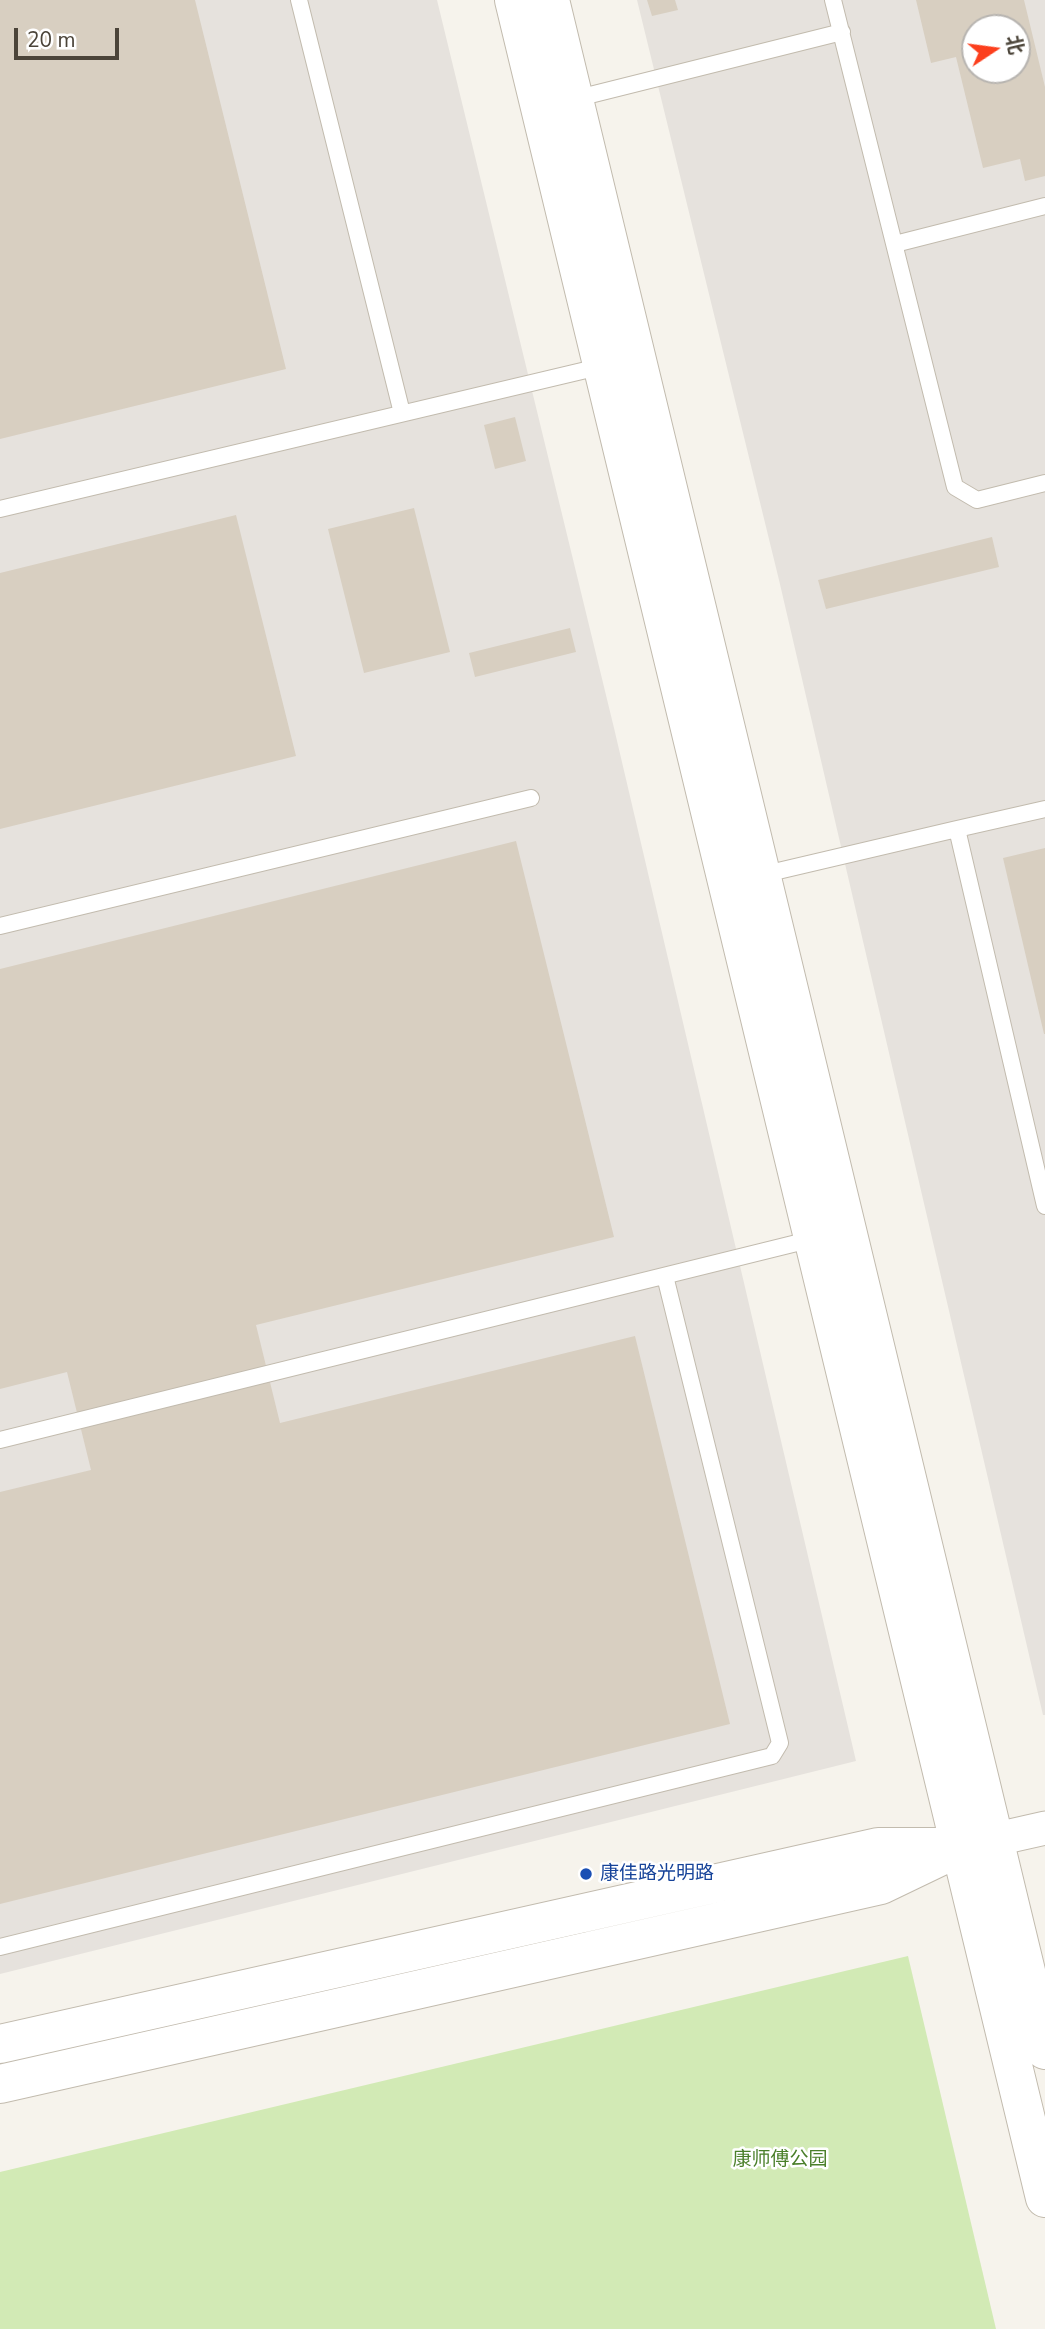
<!DOCTYPE html>
<meta charset="utf-8">
<style>
body{margin:0}
#map{position:relative;width:1045px;height:2329px;overflow:hidden;background:#f6f3ec;font-family:"Nunito Sans","Noto Sans SC",sans-serif}
canvas{display:block}
.north{position:absolute;left:961px;top:14px;width:70px;height:70px;box-sizing:border-box;background:#fff;border:2px solid #b7b4b0;border-radius:50%;rotate:77deg;font-size:19px;font-weight:700;line-height:28px;text-align:center;color:#4b4439}
.north::after{content:'';display:block;margin:auto;width:24px;height:32px;background:#fc3f1d;clip-path:polygon(50% 0,100% 100%,50% 72%,0 100%)}
.scale{position:absolute;left:14px;top:28px;width:105px;height:32px;box-sizing:border-box;border:4px solid #4b4439;border-top:0;padding-left:9px;font-size:21px;line-height:24px;white-space:nowrap;color:#4b4439;-webkit-text-stroke:5px #fff;paint-order:stroke}
</style>
<div id="map">
<canvas width="1045" height="2329"></canvas>
<div class="north">北</div>
<div class="scale">20 m</div>
</div>
<script>
const context = document.querySelector('canvas').getContext('2d');
context.lineJoin = 'round';
function paint(path, color) {
  context.fillStyle = color;
  context.fill(path, 'evenodd');
}
function poly(rows) {
  const path = new Path2D();
  for (const r of rows) {
    path.moveTo(r[0], r[1]);
    for (let i = 2; i < r.length; i += 2) path.lineTo(r[i], r[i + 1]);
  }
  return path;
}
function stroke(path, color, width, dash) {
  context.strokeStyle = color;
  context.lineWidth = width;
  context.lineCap = dash ? 'butt' : 'round';
  context.setLineDash(dash || []);
  context.stroke(path);
}
function label(font, color, halo, rows, align = 'center') {
  context.font = font + ' "Nunito Sans","Noto Sans SC",sans-serif';
  context.lineWidth = 5;
  context.setLineDash([]);
  context.textBaseline = 'middle';
  context.strokeStyle = halo;
  context.fillStyle = color;
  for (const [text, x, y, turn = 0] of rows) {
    context.save();
    context.translate(x, y);
    context.rotate((+turn || 0) * Math.PI / 180);
    context.textAlign = isNaN(turn) ? turn : align;
    if (halo) context.strokeText(text, 0, 0);
    context.fillText(text, 0, 0);
    context.restore();
  }
}
paint(poly([
 [0,0,437,0,614,728,856,1761,0,1974],
 [637,0,1045,0,1045,1715,1043,1715,779,580],
 [975,28,1017,28,1017,70,975,70]
]), '#e6e2dd');
paint(poly([
 [908,1956,996,2329,0,2329,0,2172]
]), '#d2eab5');
paint(poly([
 [0,0,195,0,286,369,0,439],
 [647,0,675,0,678,10,652,16],
 [916,0,1024,0,1045,87,1045,176,1025,181,1020,159,983,168,956,57,931,63],
 [975,28,1017,28,1017,70,975,70],
 [515,417,526,461,495,469,484,425],
 [414,508,450,652,364,673,328,529],
 [236,515,296,756,0,829,0,573],
 [992,537,999,567,826,609,818,580],
 [570,628,576,652,475,677,469,653],
 [516,841,614,1237,256,1325,280,1423,635,1336,730,1724,0,1904,0,1492,91,1470,67,1372,0,1389,0,969],
 [1045,848,1045,1034,1044,1034,1003,858]
]), '#d8cfc1');
const service = poly([
 [299,0,402,413],
 [833,0,955,487,977,500,1045,483],
 [574,99,842,32],
 [895,244,1045,206],
 [0,509,603,366],
 [1045,809,957,829,1045,1206],
 [761,875,957,829],
 [0,926,531,798],
 [0,1440,813,1239],
 [0,1947,772,1756,780,1743,665,1276]
]);
const minor = poly([
 [970,1845,1045,1828]
]);
const tertiary = poly([
 [514,0,1045,2198],
 [550,0,1045,2050],
 [0,2044,878,1847,951,1847],
 [0,2084,881,1885,960,1847]
]);
stroke(service, '#c2bbae', 18);
stroke(minor, '#c2bbae', 35);
stroke(tertiary, '#c2bbae', 40);
stroke(service, '#fff', 16);
stroke(minor, '#fff', 33);
stroke(tertiary, '#fff', 38);
for (const [x, y, r, color] of [
 [586,1874,7,"#1a4fb4"]
]) {
  const dot = new Path2D();
  dot.arc(x, y, r, 0, 2 * Math.PI);
  context.fillStyle = color;
  context.fill(dot);
  stroke(dot, '#fff', 2.5);
}
label('19px', '#164399', '#fff', [
 ["康佳路光明路",600,1874]
], 'left');
label('19px', '#4a7f2a', '#fff', [
 ["康师傅公园",780,2160]
]);
</script>
